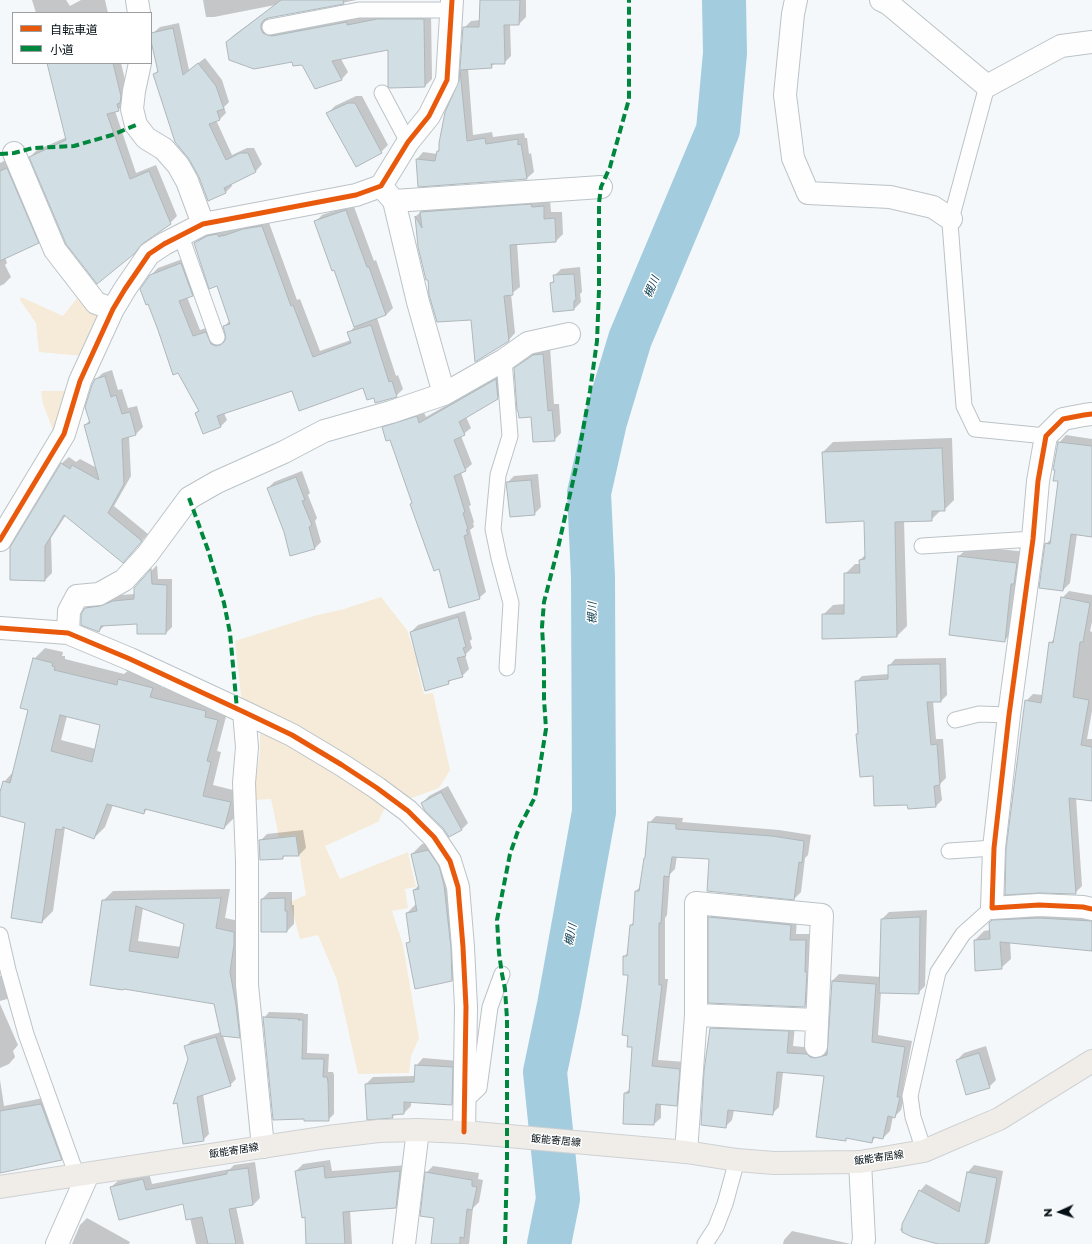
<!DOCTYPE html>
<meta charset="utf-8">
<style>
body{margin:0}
#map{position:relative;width:1092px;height:1244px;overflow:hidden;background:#f5f8fa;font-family:Montserrat,"Noto Sans JP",sans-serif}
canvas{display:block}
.legend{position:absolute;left:12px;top:12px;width:140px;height:52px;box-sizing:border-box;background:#fff;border:1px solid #9b9fa1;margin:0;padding:5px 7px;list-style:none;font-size:12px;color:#040f15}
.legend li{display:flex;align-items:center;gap:8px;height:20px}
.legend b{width:20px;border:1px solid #9b9fa1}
.north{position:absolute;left:1040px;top:1192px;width:40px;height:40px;-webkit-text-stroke:3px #fff;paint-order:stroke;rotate:267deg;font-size:11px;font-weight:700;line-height:16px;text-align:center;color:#040f15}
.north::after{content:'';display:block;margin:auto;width:14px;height:18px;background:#040f15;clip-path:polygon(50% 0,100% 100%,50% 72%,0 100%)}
</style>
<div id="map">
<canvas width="1092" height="1244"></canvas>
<ul class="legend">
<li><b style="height:5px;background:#e8590c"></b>自転車道</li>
<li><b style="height:5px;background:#00873e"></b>小道</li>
</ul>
<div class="north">N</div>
</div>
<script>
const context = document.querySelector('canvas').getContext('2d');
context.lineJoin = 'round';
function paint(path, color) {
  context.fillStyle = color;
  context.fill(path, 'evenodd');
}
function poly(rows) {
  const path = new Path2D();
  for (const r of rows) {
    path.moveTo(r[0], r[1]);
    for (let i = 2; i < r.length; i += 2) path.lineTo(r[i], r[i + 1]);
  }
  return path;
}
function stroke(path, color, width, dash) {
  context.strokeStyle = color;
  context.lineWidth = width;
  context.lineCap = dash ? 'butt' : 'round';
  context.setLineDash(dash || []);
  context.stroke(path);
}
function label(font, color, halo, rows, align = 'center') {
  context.font = font + ' Montserrat,"Noto Sans JP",sans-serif';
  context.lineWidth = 3;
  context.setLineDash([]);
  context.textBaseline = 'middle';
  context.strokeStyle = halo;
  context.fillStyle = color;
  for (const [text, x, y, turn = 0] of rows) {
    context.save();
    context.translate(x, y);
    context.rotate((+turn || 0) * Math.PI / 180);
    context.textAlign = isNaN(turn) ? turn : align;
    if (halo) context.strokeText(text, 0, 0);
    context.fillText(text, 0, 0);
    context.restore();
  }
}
paint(poly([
 [21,297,63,316,77,298,83,306,101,316,83,356,39,352,36,323,20,300],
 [41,391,70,391,54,433,43,404],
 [381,597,407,630,419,666,417,667,424,694,433,693,450,770,439,788,409,799,242,704,235,641,314,616,344,609],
 [274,733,387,804,378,822,325,846,340,879,408,852,416,887,405,889,408,908,392,911,403,945,419,1038,411,1056,409,1073,358,1074,337,980,318,935,300,939,290,902,306,895,296,835,279,837,271,799,255,800,255,783,260,752,260,734]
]), '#f5ebd8');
paint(poly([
 [32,0,66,0,70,6,81,0,105,0,108,13,36,13],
 [203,0,423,0,357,0,268,17,268,21,368,12,431,12,432,79,425,86,389,49,341,59,348,72,342,79,315,88,302,64,227,42,234,35,275,5,214,17,206,17],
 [481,0,526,0,526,17,519,24,510,24,511,56,504,63,495,63,491,67,468,68,473,135,492,132,493,137,524,133,525,138,527,138,529,154,531,153,534,172,527,178,419,186,417,159,423,152,438,154,440,149,459,86,464,28,471,21,481,20],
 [179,23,189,70,205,58,222,80,229,102,224,107,226,113,220,119,216,120,232,155,247,148,254,148,262,164,256,171,231,183,232,186,226,192,200,176,155,74,158,70,153,33,160,27],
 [48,63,121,63,127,88,125,104,118,110,115,111,136,173,156,165,177,216,170,223,30,157,37,150,67,137],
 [356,96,362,96,388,145,381,152,328,113,335,106],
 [8,159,45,236,38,242,5,257,7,263,5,265,11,277,4,284,0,286,0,163],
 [550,199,551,212,562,212,563,234,556,241,517,243,520,287,511,294,515,333,508,341,472,319,429,279,419,247,416,216,429,205],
 [353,204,374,261,376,260,393,308,386,315,377,318,396,376,398,375,403,389,396,396,375,397,363,387,293,390,224,413,227,420,221,426,196,413,199,410,151,275,158,268,188,257,199,288,192,295,187,297,200,330,212,326,223,340,226,339,224,327,230,320,217,285,195,243,202,236,215,230,230,229,230,230,250,223,268,220,297,300,300,299,320,351,351,340,349,333,355,326,335,269,315,222,322,215],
 [580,267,582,292,580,294,581,302,574,309,551,283,555,280,554,276,561,269],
 [550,347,554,404,559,404,561,433,554,440,515,369,522,362,541,348],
 [112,370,118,390,122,389,128,408,137,406,143,427,136,434,129,436,131,476,114,506,148,534,130,555,66,515,51,538,52,573,45,580,11,548,62,463,69,457,76,462,80,459,97,468,85,425,90,420,95,380,103,373],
 [503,373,504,392,497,398,466,417,471,428,461,436,472,464,465,470,461,472,471,505,469,506,474,522,473,523,474,527,470,530,486,592,479,598,439,568,413,502,391,439,384,428,390,421,423,410,426,417],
 [1066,435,1092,439,1092,536,1077,534,1070,583,1063,590,1046,544,1052,538,1059,480,1059,443],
 [952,438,954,500,944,510,941,510,931,520,904,521,907,626,897,636,823,615,833,605,845,604,845,574,855,564,860,564,860,560,866,554,865,520,823,452,833,442],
 [302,471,310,493,308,495,317,518,315,521,321,542,315,548,285,532,268,488,274,482],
 [538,474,541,507,534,514,507,483,514,476],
 [970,546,1027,552,1015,630,1004,641,959,556],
 [157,565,158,579,172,579,172,627,166,633,138,633,138,623,105,625,99,631,86,608,92,602,120,595,135,594,135,588],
 [1069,591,1092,595,1092,622,1090,631,1092,632,1092,711,1087,739,1092,739,1092,800,1076,798,1082,886,1075,893,1026,701,1033,694,1043,695,1050,643,1055,638,1062,598],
 [465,611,472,639,470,641,472,648,465,655,469,669,462,676,454,678,448,683,411,632,418,625],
 [45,648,63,652,62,656,65,656,65,659,124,674,130,669,163,677,161,687,216,701,228,709,217,751,221,752,213,785,241,792,235,817,224,828,148,808,144,813,113,805,105,827,94,838,65,827,53,911,42,922,26,822,0,815,0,798,4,782,14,771,30,709,34,659],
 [67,716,101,724,96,749,61,740],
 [946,658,947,695,941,701,933,701,936,739,943,739,946,778,940,784,942,800,936,806,908,804,874,775,857,735,859,733,856,682,862,676,889,674,889,666,895,659],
 [448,786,468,823,461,830,444,828,422,803,429,796],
 [656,816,683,818,682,822,779,830,811,835,808,855,805,858,801,892,794,899,710,858,677,856,675,869,670,874,667,915,665,918,665,979,668,979,658,1060,686,1062,683,1098,676,1105,661,1103,661,1118,654,1124,625,1093,631,1088,633,1046,630,974,624,957,628,952,631,925,634,922,636,891,641,886,645,858,646,857,649,823],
 [303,830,306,848,299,855,286,855,282,858,260,841,267,834],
 [438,841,454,875,462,971,452,981,407,944,411,940,407,913,416,904,414,890,419,885,412,854,422,844],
 [230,889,225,918,244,922,249,1027,239,1037,223,1036,236,1079,230,1085,203,1094,209,1134,203,1140,189,1059,185,1047,191,1041,221,1032,215,1003,124,988,103,901,113,891],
 [143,908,185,924,181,947,138,941],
 [269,892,292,892,292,905,294,905,294,924,287,931,262,931,262,899],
 [927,910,925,986,918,993,881,992,878,1035,912,1041,903,1090,906,1091,901,1110,894,1117,893,1116,890,1131,883,1138,877,1136,871,1142,848,1137,845,1140,826,1075,783,1072,779,1107,772,1114,734,1110,732,1120,725,1127,711,1029,718,1022,795,1025,793,1046,814,1048,822,1052,829,1051,832,981,839,974,881,977,882,919,889,912],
 [716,911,797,918,796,934,812,934,811,999,805,1006,710,917],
 [1002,911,1092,911,1092,950,1010,942,1011,959,1001,968,975,940,984,931,990,930,990,923],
 [8,974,13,993,7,999,0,1001,0,976],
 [0,1004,18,1045,13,1051,15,1057,9,1064,0,1068],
 [269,1012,304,1013,303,1014,308,1014,307,1053,329,1054,328,1072,333,1072,334,1075,334,1114,328,1120,264,1018],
 [986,1046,996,1080,989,1087,957,1060,964,1053],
 [423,1058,459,1061,459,1097,452,1104,411,1102,411,1106,404,1113,396,1114,392,1117,366,1084,373,1077,415,1076,416,1066],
 [0,1080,4,1106,48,1097,68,1153,61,1160,0,1171],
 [330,1160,332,1171,407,1165,403,1199,395,1207,350,1210,352,1244,307,1244,306,1216,296,1171,303,1164],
 [255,1162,260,1198,253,1205,236,1207,244,1244,196,1244,190,1218,184,1203,111,1187,118,1181,149,1173,152,1184,230,1169,234,1165],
 [974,1165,1003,1171,990,1242,988,1244,942,1244,912,1236,900,1230,920,1191,926,1184,961,1203,968,1172],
 [433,1166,479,1173,478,1179,483,1180,479,1202,473,1208,469,1244,432,1244,436,1218,426,1173],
 [87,1218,130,1242,129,1244,72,1244,80,1225],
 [792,1231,851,1244,783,1244,784,1240]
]), '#0003');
stroke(poly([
 [549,1244,558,1199,545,1072,559,1005,594,812,593,577,589,493,605,422,630,339,718,130,725,53,724,0]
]), '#a3ccdf', 44);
const building = poly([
 [281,0,343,0,344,4,268,18,264,20,261,24,261,29,263,33,267,35,272,36,347,22,347,25,377,19,424,19,425,87,390,88,388,87,388,50,332,61,342,80,315,89,302,65,293,66,292,62,254,69,229,60,226,42,281,0],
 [480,0,520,0,519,25,504,25,505,64,491,64,492,68,460,70,467,141,485,138,486,144,518,139,518,145,521,144,527,179,418,187,416,159,435,161,437,151,439,151,439,143,445,112,459,81,463,27,479,27,480,0],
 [173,28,183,75,198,63,216,86,224,109,217,111,220,120,209,124,226,160,240,153,248,153,256,172,224,188,226,193,208,201,199,177,189,159,175,142,153,74,158,72,151,41,151,33,173,28],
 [47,63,113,63,121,96,120,103,117,104,119,111,107,114,130,179,149,171,171,224,142,244,134,254,97,284,66,244,29,157,66,140,47,63],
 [348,103,355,103,382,153,356,167,326,113,348,103],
 [7,168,39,243,0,261,0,171,7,168],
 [531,204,532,207,544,206,544,219,555,218,556,242,510,245,513,295,504,296,509,341,475,362,471,320,437,322,429,295,428,280,426,280,418,247,415,216,422,228,420,212,531,204],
 [346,210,367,267,369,267,386,315,354,327,334,270,332,271,314,221,346,210],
 [262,226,291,306,293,305,313,357,351,343,347,332,371,325,389,382,392,381,397,397,375,403,374,398,367,400,363,388,299,411,292,391,217,416,221,427,203,434,195,413,199,411,178,373,173,375,158,330,148,304,146,305,140,289,150,275,181,263,193,296,179,301,193,336,206,332,211,344,216,346,220,345,224,342,226,338,223,326,230,324,217,286,209,289,194,243,207,236,217,234,219,237,223,235,223,236,243,229,262,226],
 [574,274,576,300,574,301,574,310,553,312,550,283,554,282,553,275,574,274],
 [543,354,548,411,552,410,555,441,533,442,531,417,519,418,518,411,517,411,514,368,533,355,543,354],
 [105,376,111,397,116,395,122,414,130,412,136,435,122,439,124,484,108,513,142,541,123,563,64,515,45,546,45,581,10,580,10,547,61,463,70,469,72,465,99,480,84,425,90,423,85,407,92,385,95,379,105,376],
 [496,379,498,399,459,422,465,435,454,440,466,471,454,476,465,512,463,513,468,529,466,530,468,534,464,536,480,599,449,608,439,569,434,571,410,504,412,503,390,440,386,441,382,427,417,416,419,423,496,379],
 [1058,442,1092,446,1092,537,1071,534,1063,591,1039,588,1045,543,1050,544,1058,481,1053,481,1055,470,1053,470,1058,442],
 [942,448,945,511,932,511,932,521,895,522,897,637,822,639,822,614,844,614,844,573,860,573,859,560,865,559,864,521,826,523,822,452,942,448],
 [296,477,305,500,302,501,312,525,309,527,315,549,290,556,284,532,267,488,296,477],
 [531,480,535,515,510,517,506,482,531,480],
 [958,556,1017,563,1014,584,1011,584,1005,642,949,635,958,556],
 [151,569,152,584,167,585,166,634,137,634,137,624,101,626,99,632,81,625,81,614,85,608,100,606,113,601,134,599,134,588,151,569],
 [1061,597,1090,603,1083,642,1080,642,1073,697,1089,700,1081,745,1092,747,1092,801,1069,798,1076,894,1039,893,1005,895,1006,849,1025,700,1041,703,1049,642,1053,643,1061,597],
 [458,617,466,647,463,648,466,656,457,658,463,677,448,681,449,684,425,691,410,632,458,617],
 [33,658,53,663,52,666,55,667,54,670,117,685,118,679,153,688,150,697,206,711,205,717,218,720,207,761,211,762,203,796,231,802,224,829,145,809,144,814,107,804,94,839,63,827,62,830,56,829,42,923,11,918,25,823,0,816,0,792,3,781,10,783,28,710,20,708,33,658],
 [60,715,100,725,92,762,51,751,60,715],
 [940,664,941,702,927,702,931,745,937,744,940,785,934,786,936,807,908,809,907,805,874,806,873,776,860,777,856,734,858,734,855,681,888,679,888,665,940,664],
 [441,792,462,830,449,837,443,828,425,811,421,803,441,792],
 [648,822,676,824,676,829,772,836,804,841,802,863,799,862,794,900,707,891,709,859,672,857,669,877,664,876,661,923,659,923,659,985,662,985,652,1066,680,1069,677,1106,656,1104,654,1125,623,1124,624,1093,629,1093,632,1047,627,1047,628,1036,622,1035,628,975,623,975,623,956,627,956,630,925,633,925,635,891,639,891,644,858,645,858,648,822],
 [296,836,299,856,283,856,283,859,260,860,259,840,296,836],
 [428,850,439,866,444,885,451,948,452,981,415,989,406,943,410,942,406,913,417,911,413,890,419,889,411,854,428,850],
 [221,898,216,928,234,932,234,945,230,972,236,1005,240,1038,221,1036,214,1004,124,989,123,990,90,985,102,900,221,898],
 [136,906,184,924,178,958,129,951,136,906],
 [285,898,285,911,287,911,287,932,261,932,261,899,285,898],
 [708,917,791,925,790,940,806,940,805,972,807,972,805,1007,708,1003,708,917],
 [920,917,919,994,879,993,881,919,920,917],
 [1039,918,1092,921,1092,951,1000,942,1002,969,975,971,974,940,990,939,989,923,992,920,1039,918],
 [832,981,876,984,872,1042,905,1047,897,1097,900,1097,895,1118,888,1116,883,1139,873,1137,872,1143,846,1138,846,1141,816,1137,824,1076,777,1072,773,1115,728,1110,726,1128,701,1125,704,1071,710,1028,789,1031,787,1053,807,1054,810,1057,815,1058,827,1055,832,981],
 [263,1017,300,1019,298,1020,303,1020,302,1059,324,1059,323,1077,327,1077,328,1082,329,1121,304,1121,304,1119,273,1120,263,1017],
 [216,1037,231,1086,197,1097,204,1141,183,1144,177,1103,173,1104,188,1059,184,1046,216,1037],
 [979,1053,990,1088,966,1095,956,1060,979,1053],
 [415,1065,453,1067,452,1105,404,1102,404,1114,392,1115,393,1118,367,1120,365,1084,414,1082,415,1065],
 [41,1104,62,1160,0,1173,0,1111,41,1104],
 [324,1166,325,1178,400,1171,396,1208,343,1212,345,1244,306,1244,305,1217,302,1218,295,1171,324,1166],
 [248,1168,253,1205,229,1209,236,1244,208,1244,202,1217,186,1220,183,1204,119,1220,110,1187,143,1179,146,1190,227,1174,227,1171,248,1168],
 [425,1172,472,1180,472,1186,477,1187,472,1210,467,1209,464,1238,460,1237,460,1244,431,1244,434,1218,420,1216,425,1172],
 [967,1172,997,1178,985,1244,938,1244,912,1237,902,1232,902,1224,919,1190,959,1212,967,1172]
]);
paint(building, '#d1dee4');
stroke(building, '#afb7bb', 1);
const lane = poly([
 [270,27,359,10,451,10],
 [987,86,950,223,964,406,975,429,1046,436],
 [382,93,408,142],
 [181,236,217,337],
 [504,360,510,436,498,475,493,529,499,558,511,603,507,668],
 [922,546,1033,539],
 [955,720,979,714,1009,715],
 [949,851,994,848],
 [0,935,8,970,26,1034,77,1176],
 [465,1101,479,1088,490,1007,502,974],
 [924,1151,913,1117,910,1096,938,972,963,934,992,908],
 [705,1244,716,1227,725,1204,737,1160]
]);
const street = poly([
 [137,0,139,13],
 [796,0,793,14,785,95,793,158,808,193,890,197,933,207,951,219],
 [881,0,889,4,987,86,1061,46,1092,42],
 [140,63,134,91,132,109,136,125,146,138,164,149,178,165,187,181,203,224],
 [14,153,55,250,96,303,113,309],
 [381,186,394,201,418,302,444,394],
 [394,201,601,187],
 [1092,414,1084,415,1063,419,1046,436,1038,481,1033,539,1009,715,994,848,992,908,1039,905,1083,907,1092,909],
 [0,540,64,434,80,381,113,309,125,289,149,254,164,244,203,224,356,195,381,186,408,142,429,116,447,80,452,0],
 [0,628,68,633,130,659,244,712,292,735,342,765,377,788,408,811,434,837,450,861,458,887,463,947,466,1007,464,1132],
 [68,633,69,611,77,596,99,594,124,580,147,555,189,498,217,482,284,452,324,431,391,412,444,394,504,360,528,343,569,334],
 [244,712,247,747,244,783,247,861,247,985,263,1147],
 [696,1015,817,1020],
 [686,1152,696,1015,696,903,822,915,816,1046],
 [860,1162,864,1239,863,1244],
 [57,1244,88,1174],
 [404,1244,418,1130]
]);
const primary = poly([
 [0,1187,328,1137,379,1131,418,1130,464,1132,686,1152,737,1160,774,1163,860,1162,924,1151,954,1138,999,1119,1092,1061]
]);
stroke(lane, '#bbc3c7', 17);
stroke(street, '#bbc3c7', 24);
stroke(primary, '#ced1d3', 24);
stroke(lane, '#fefefe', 15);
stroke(street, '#fefefe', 22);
stroke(primary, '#f0ede8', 22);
stroke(poly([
 [0,154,14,153,33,148,74,146,112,135,136,125],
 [189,498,208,550,224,603,230,633,237,709],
 [505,1244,507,1160,507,1019,505,989,502,974,499,953,497,920,510,854,519,828,535,797,546,729,544,699,544,661,542,627,544,602,558,548,577,463,590,391,597,341,599,290,599,203,601,187,610,167,629,99,629,0]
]), '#00873e', 4, [8, 4]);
stroke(poly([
 [1092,414,1084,415,1063,419,1046,436,1038,481,1033,539,1009,715,994,848,992,908,1039,905,1083,907,1092,909],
 [0,540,64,434,80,381,113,309,125,289,149,254,164,244,203,224,356,195,381,186,408,142,429,116,447,80,452,0],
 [0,628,68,633,130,659,244,712,292,735,342,765,377,788,408,811,434,837,450,861,458,887,463,947,466,1007,464,1132]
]), '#e8590c', 5);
label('10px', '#040f15', '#fff', [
 ["飯能寄居線",556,1141,5],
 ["飯能寄居線",234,1151,-9],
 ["飯能寄居線",879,1158,-8]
]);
label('italic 11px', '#093b4f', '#fff', [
 ["槻川",652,287,-67],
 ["槻川",593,613,-90],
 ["槻川",571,935,-79]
]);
</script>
